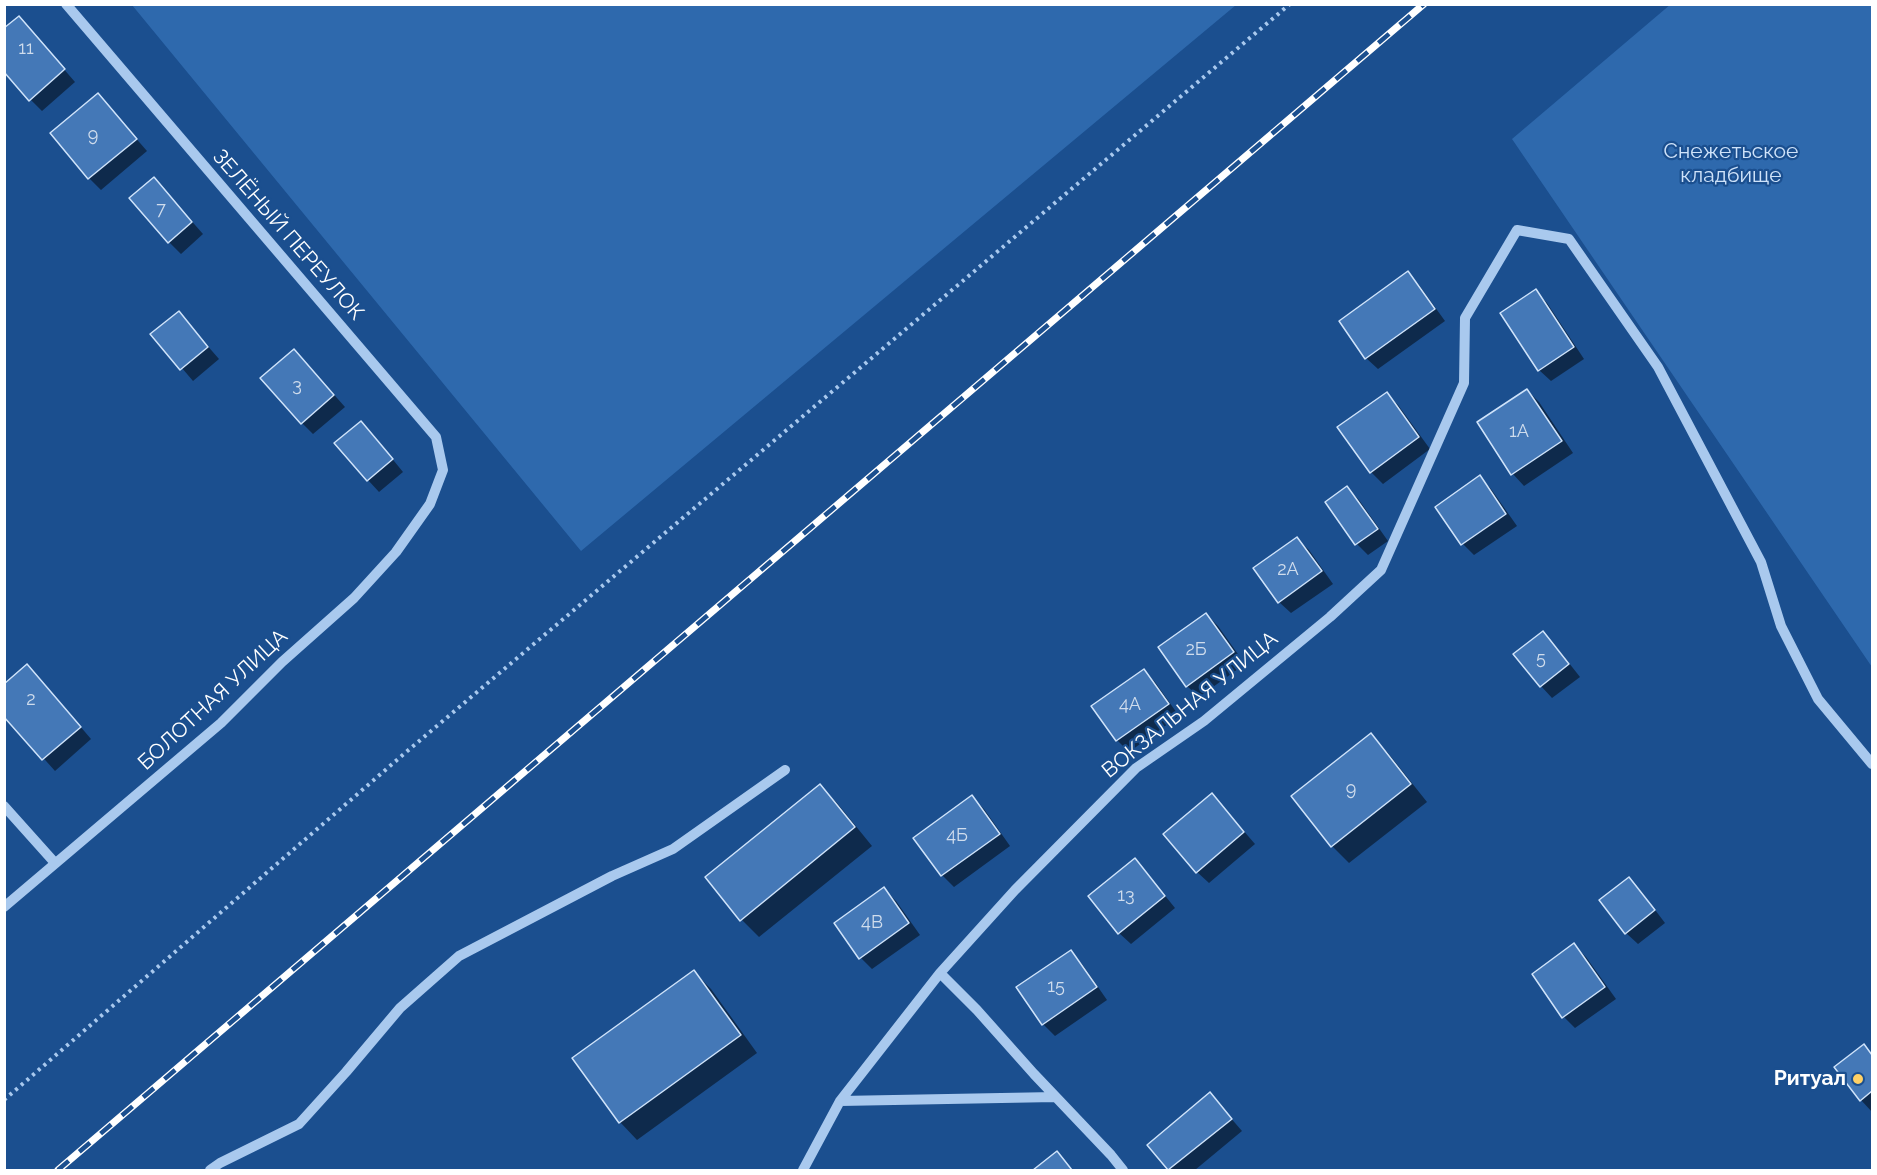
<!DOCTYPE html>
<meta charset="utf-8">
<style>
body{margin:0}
#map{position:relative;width:1877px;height:1175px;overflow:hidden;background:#1b4f8f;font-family:Raleway,sans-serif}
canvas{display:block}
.frame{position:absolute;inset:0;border:6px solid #fff;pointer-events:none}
</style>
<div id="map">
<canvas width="1877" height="1175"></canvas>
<div class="frame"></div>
</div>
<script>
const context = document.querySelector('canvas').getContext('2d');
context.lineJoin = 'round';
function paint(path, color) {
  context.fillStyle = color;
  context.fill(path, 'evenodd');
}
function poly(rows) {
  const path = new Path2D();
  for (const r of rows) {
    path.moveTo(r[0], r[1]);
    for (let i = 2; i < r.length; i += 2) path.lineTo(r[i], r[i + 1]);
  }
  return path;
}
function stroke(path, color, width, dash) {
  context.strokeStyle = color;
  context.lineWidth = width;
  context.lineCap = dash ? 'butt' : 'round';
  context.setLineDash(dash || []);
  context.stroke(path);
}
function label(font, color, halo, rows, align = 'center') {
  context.font = font + ' Raleway,sans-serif';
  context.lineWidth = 4.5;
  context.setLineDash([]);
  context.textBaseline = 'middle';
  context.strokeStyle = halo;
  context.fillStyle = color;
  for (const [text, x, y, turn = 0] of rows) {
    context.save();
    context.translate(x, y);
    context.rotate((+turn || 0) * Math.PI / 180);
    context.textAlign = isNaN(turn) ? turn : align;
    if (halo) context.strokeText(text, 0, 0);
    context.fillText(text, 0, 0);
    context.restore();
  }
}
paint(poly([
 [1671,4,1872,5,1872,667,1512,139],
 [132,5,1236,5,581,551]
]), '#2e69ad');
paint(poly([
 [30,30,75,82,42,111,31,100],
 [98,95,147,151,101,190,89,178],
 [165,191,203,234,181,254,169,242],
 [1408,273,1419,285,1445,321,1378,369,1366,358],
 [1536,291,1547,303,1584,359,1551,381,1539,370],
 [179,313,219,359,193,381,153,334],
 [305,362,345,407,313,434,302,423],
 [1527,390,1539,402,1573,453,1524,486,1513,474],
 [1387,394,1398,405,1430,449,1383,484,1371,472],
 [372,434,403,472,379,492,368,480],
 [1480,477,1491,489,1517,526,1474,555,1463,544],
 [1347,488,1359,500,1388,541,1368,555,1357,544],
 [1297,539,1309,550,1333,584,1291,613,1279,602],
 [1206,614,1218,626,1245,664,1199,697,1187,686],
 [1543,633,1554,644,1580,677,1552,698,1541,686,1516,654],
 [1144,671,1155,682,1179,716,1129,752,1117,740,1093,707],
 [39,678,91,739,55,771,4,714],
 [1371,735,1388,753,1427,802,1349,863,1332,846],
 [820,786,837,803,872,846,759,937,742,920,707,878],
 [972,797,984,809,1010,846,954,887,942,875],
 [1223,807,1255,844,1209,883,1197,872],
 [1146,872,1175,908,1131,944,1119,933],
 [1629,879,1640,890,1665,923,1638,944,1626,933],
 [884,889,896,901,920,935,872,969,861,958],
 [1574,945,1586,957,1616,999,1575,1028,1564,1017],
 [1071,952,1082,964,1107,1000,1055,1036,1043,1024],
 [694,972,711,989,757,1053,637,1140,620,1122],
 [1864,1046,1872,1054,1872,1112,1861,1100],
 [1210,1094,1242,1131,1195,1170,1170,1170,1149,1145],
 [1057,1153,1073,1170,1035,1170]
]), '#0007');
const building = poly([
 [19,16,65,69,29,101,4,72,4,28,19,16],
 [98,93,137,139,88,179,50,133,98,93],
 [154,177,192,222,168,243,129,198,154,177],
 [1408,271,1435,309,1365,359,1339,321,1408,271],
 [1536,289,1574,347,1538,371,1500,313,1536,289],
 [179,311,208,347,180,370,150,334,179,311],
 [294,349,334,395,301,424,260,378,294,349],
 [1527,389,1562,441,1511,475,1477,422,1527,389],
 [1387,392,1419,437,1370,473,1337,427,1387,392],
 [361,421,393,459,367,481,334,443,361,421],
 [1480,475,1506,514,1461,545,1435,507,1480,475],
 [1347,486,1378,529,1355,545,1325,502,1347,486],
 [1297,537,1322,571,1278,603,1253,568,1297,537],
 [1206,613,1234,652,1186,687,1158,647,1206,613],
 [1543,631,1569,664,1540,687,1513,654,1543,631],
 [27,664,81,727,42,760,4,717,4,684,27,664],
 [1144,669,1169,704,1116,741,1091,706,1144,669],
 [1371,733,1411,784,1331,847,1291,796,1371,733],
 [820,784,855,827,740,921,705,877,820,784],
 [1212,793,1244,832,1196,873,1163,834,1212,793],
 [972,795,1000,834,941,876,913,838,972,795],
 [1135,858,1165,896,1118,934,1088,896,1135,858],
 [1629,877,1655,910,1625,934,1599,900,1629,877],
 [884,887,909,923,859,959,834,923,884,887],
 [1574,943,1605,987,1562,1018,1532,974,1574,943],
 [1071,950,1097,987,1042,1025,1016,987,1071,950],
 [694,970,741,1035,619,1123,572,1058,694,970],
 [1864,1044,1872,1055,1872,1091,1860,1101,1834,1067,1864,1044],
 [1210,1092,1232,1119,1168,1170,1147,1145,1210,1092],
 [1057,1151,1072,1170,1033,1170,1057,1151]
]);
paint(building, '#4478b7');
stroke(building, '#cfe3fa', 1.5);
stroke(poly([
 [4,1100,405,753,1290,4]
]), '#a9c9ee', 4, [3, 4.5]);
stroke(poly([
 [4,806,55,863],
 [4,907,221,723,282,662,354,598,396,552,430,504,443,470,436,437,66,4],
 [940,973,977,1010,1034,1074,1111,1155,1123,1170],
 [840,1101,1055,1097],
 [210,1170,220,1163,299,1124,346,1072,400,1008,459,956,612,876,673,849,785,770],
 [803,1170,840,1101,940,973,1015,890,1136,768,1204,721,1330,617,1381,570,1464,383,1465,318,1517,230,1569,239,1658,367,1761,562,1781,626,1818,699,1872,764]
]), '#a9c9ee', 10);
const rail = poly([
 [58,1170,1424,4]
]);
stroke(rail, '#fff', 7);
stroke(rail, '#1b4f8f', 4.5, [14]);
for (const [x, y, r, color] of [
 [1858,1079,6,"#ffd166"]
]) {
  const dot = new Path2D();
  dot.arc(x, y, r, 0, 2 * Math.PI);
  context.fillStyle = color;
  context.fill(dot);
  stroke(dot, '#1b4f8f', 2);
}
label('18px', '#d0dded', null, [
 ["11",26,49],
 ["9",93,136],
 ["7",161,210],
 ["3",297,386],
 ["1А",1519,432],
 ["2А",1288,570],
 ["2Б",1196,650],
 ["5",1541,659],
 ["2",31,700],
 ["4А",1130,705],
 ["9",1351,790],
 ["4Б",957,836],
 ["13",1126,896],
 ["4В",872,923],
 ["15",1056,987]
]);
label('21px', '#cfe3fa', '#1b4f8f', [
 ["Снежетьское",1731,152],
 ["кладбище",1731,176]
]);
label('21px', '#fff', '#1b4f8f', [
 ["ЗЕЛЁНЫЙ ПЕРЕУЛОК",288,235,49],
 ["БОЛОТНАЯ УЛИЦА",213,700,-43],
 ["ВОКЗАЛЬНАЯ УЛИЦА",1190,705,-39]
]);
label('bold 21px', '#fff', '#1b4f8f', [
 ["Ритуал",1846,1079]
], 'right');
</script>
